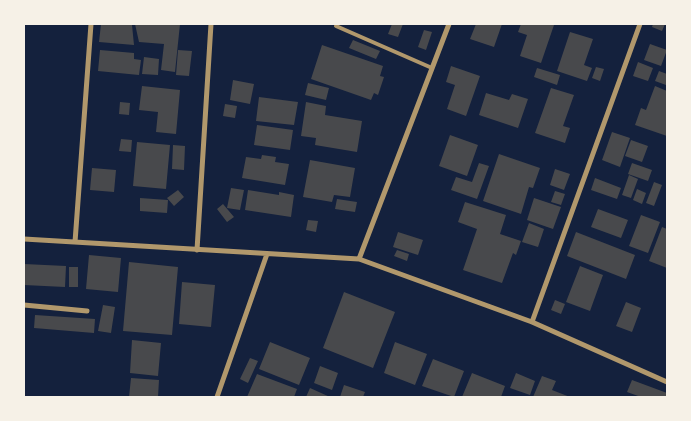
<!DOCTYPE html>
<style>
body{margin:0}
#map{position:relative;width:691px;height:421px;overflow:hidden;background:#14213d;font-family:Poppins,sans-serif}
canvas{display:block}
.frame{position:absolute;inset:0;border:25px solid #f6f1e7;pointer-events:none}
</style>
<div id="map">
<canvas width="691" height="421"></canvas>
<div class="frame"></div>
</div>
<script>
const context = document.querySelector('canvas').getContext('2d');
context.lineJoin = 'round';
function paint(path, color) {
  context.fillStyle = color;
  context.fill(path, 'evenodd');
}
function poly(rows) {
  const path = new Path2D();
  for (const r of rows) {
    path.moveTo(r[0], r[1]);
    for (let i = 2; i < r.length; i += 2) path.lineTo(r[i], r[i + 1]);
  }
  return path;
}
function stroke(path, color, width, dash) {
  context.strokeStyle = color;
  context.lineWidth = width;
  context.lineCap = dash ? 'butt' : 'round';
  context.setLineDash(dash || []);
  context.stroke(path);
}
paint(poly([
 [101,24,132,25,134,45,99,42],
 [135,24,180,24,175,72,161,70,164,44,139,42],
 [392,24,403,24,398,37,388,34],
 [476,24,502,24,494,47,470,39],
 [521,24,550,24,554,25,541,63,520,56,527,35,518,32],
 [653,24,665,24,662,31,652,27],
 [424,30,432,32,426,50,418,47],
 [570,32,593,39,584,65,592,68,587,81,557,71],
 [353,40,380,51,376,59,349,48],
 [650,44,667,50,661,66,644,60],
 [322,45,383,66,380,76,384,77,378,95,374,93,371,100,311,79],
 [100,50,134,53,134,59,141,60,139,75,98,71],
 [178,50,192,51,189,76,176,75],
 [144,57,159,59,158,75,142,74],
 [638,62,653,68,648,81,633,76],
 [451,66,480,76,466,116,447,109,455,85,446,82],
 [596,67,604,69,600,81,592,78],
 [537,68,560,75,557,85,534,77],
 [659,71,667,74,666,85,655,81],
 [233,80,254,84,250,104,230,100],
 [308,83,329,88,326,100,305,95],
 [142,86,180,90,176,134,156,132,158,112,139,110],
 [655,86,667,91,667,136,635,125,641,108,646,110],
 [551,88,574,95,563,126,570,128,565,143,535,133],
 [486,93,509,100,512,94,528,99,518,128,479,115],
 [259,97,298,102,294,125,256,121],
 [120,102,130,103,129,115,119,114],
 [306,102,326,106,325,115,362,121,357,152,315,145,316,138,301,136],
 [225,104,237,106,235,118,223,116],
 [257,125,293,130,290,150,254,145],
 [612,132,630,138,620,167,602,160],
 [450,135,478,145,467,176,439,166],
 [121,139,132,140,131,152,119,151],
 [631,140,648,146,642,162,625,156],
 [137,142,170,145,166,189,133,186],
 [173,145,185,146,184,170,172,169],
 [499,154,540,168,533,188,529,187,521,214,483,201],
 [262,155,276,157,275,162,289,164,285,185,242,178,246,157,261,159],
 [310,160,355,168,350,197,334,195,332,202,303,197],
 [479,163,489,166,477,199,451,190,456,177,472,182],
 [632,163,652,170,648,181,628,174],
 [92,168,116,170,114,192,90,190],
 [555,169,570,174,564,190,550,185],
 [629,175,638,179,631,198,622,195],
 [595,178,621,188,617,199,591,190],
 [654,182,662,185,654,206,646,203],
 [231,188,244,190,240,210,227,208],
 [637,189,646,193,642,204,633,200],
 [178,190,184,197,174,206,167,198],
 [248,190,279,195,279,192,294,195,291,217,245,210],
 [555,191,565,194,561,205,551,202],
 [140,198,168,200,167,213,140,211],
 [534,198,561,207,553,229,527,220],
 [337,199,357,202,355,212,335,209],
 [465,202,506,215,500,234,521,241,516,255,513,253,502,283,463,270,477,229,458,222],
 [223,204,234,217,227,222,217,209],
 [598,209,628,220,621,238,591,227],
 [641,215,660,222,648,253,629,246],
 [308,220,318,221,316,232,306,230],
 [529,223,544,229,538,247,522,242],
 [662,227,667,229,667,268,649,261],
 [398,232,423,240,418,255,393,247],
 [576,232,635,255,626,279,567,256],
 [397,250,409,254,407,261,394,256],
 [89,255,121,258,118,292,86,289],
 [129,262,178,267,172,335,123,331],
 [24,264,66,266,65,287,24,285],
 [580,266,603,275,590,311,566,302],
 [69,267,78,267,78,287,69,287],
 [182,282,215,285,211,327,179,324],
 [344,292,395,312,373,368,323,348],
 [555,300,565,304,561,314,551,310],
 [626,302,641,308,632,332,616,326],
 [103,305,115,307,111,333,98,331],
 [35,315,95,319,94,333,34,328],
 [132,340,161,343,158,376,130,373],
 [270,342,310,358,299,385,259,369],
 [395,342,427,354,415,385,384,373],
 [250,358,258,361,248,383,240,379],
 [433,359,464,371,454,397,422,386],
 [320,366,338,373,332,390,314,383],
 [472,373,505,386,501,397,462,397],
 [516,373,535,381,530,395,510,388],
 [257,374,297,389,294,397,247,397],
 [542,376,556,381,552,390,570,397,533,397],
 [131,378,159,380,158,397,129,397],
 [632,380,667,393,666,397,641,397,627,392],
 [344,385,365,392,363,397,340,397],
 [310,388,330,397,306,397]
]), '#48494c');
stroke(poly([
 [336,26,432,68]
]), '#b1986c', 4);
stroke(poly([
 [24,239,359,259,532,322,667,382],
 [75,242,91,24],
 [197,250,211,24],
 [359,259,449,24],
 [24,305,87,311],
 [532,322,640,24],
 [217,397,267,254]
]), '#b1986c', 5);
</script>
